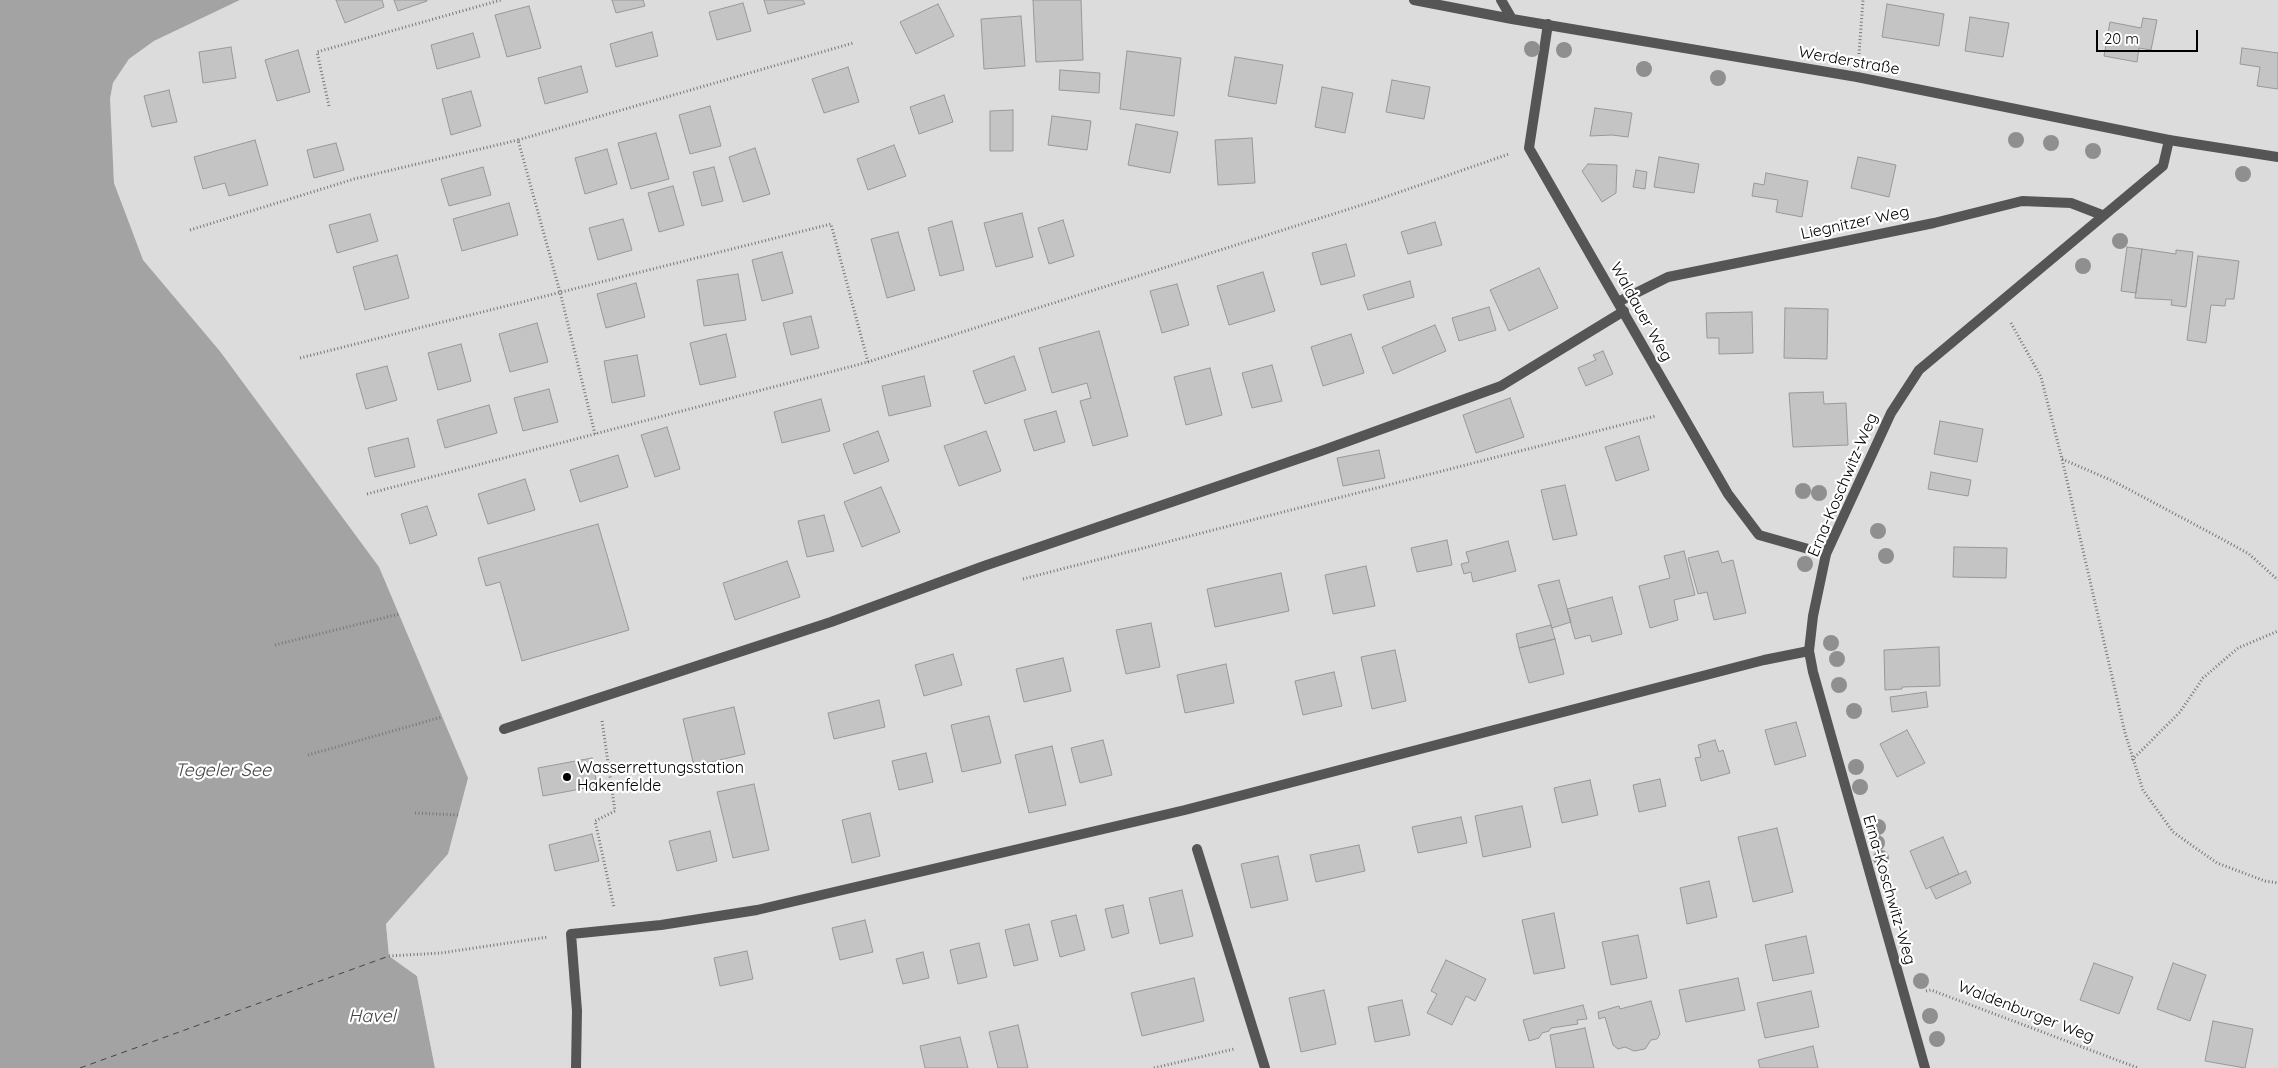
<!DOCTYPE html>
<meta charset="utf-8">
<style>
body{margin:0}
#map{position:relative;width:2278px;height:1068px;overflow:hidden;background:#fff;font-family:Quicksand,sans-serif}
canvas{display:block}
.scale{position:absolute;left:2096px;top:30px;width:102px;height:22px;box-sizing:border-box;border:2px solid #000;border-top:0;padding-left:6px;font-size:15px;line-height:18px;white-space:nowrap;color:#000;-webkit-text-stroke:4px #fff;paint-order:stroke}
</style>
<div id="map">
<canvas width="2278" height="1068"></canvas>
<div class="scale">20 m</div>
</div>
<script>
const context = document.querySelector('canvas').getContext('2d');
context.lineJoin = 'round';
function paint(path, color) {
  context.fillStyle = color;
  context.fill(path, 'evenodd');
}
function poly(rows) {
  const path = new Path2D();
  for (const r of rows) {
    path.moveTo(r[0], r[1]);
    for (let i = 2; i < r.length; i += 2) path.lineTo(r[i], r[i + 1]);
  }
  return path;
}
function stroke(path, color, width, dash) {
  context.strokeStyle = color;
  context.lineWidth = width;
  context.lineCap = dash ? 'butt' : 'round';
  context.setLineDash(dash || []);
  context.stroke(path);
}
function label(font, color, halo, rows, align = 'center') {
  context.font = font + ' Quicksand,sans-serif';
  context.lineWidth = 4.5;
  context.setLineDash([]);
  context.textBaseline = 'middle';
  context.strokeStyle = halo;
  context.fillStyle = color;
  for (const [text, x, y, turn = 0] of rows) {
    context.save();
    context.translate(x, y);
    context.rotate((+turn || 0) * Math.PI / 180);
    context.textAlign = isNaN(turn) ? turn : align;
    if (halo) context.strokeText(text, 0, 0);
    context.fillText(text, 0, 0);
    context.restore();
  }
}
paint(poly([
 [240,0,2278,0,2278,1068,435,1068,417,976,389,956,386,924,448,854,219,350,142,260,114,183,110,119,110,99,113,83,129,59,154,41]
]), '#dcdcdc');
paint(poly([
 [0,0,240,0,154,41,129,59,113,83,110,99,114,183,143,260,219,350,379,567,468,778,448,854,386,924,389,956,417,976,435,1068,0,1068]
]), '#a3a3a3');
stroke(poly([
 [80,1068,389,956]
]), '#444', 1, [6, 5]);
const building = poly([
 [336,0,382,0,384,7,345,23,336,0],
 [394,0,427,0,427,1,398,11,394,0],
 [612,0,643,0,645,6,616,13,612,0],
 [764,0,803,0,805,4,768,14,764,0],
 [1033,0,1081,0,1083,60,1036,62,1033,0],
 [743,3,751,31,717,40,709,12,743,3],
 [938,4,954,36,916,54,900,22,938,4],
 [1887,4,1944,14,1939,46,1882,37,1887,4],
 [529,6,541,48,507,57,495,15,529,6],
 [1021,16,1025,66,984,69,981,19,1021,16],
 [1970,17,2009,23,2003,57,1965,51,1970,17],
 [2143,18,2157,20,2151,50,2139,48,2137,62,2104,56,2110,22,2141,28,2143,18],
 [652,32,658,56,616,67,610,44,652,32],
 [473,33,480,57,437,69,431,45,473,33],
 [231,47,236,78,203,83,199,52,231,47],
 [2242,48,2278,53,2278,89,2257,86,2260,67,2240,64,2242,48],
 [298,50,310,92,277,101,265,60,298,50],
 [1127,51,1181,58,1174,116,1120,109,1127,51],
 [1235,57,1283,65,1276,104,1228,96,1235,57],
 [581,66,588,92,545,104,538,78,581,66],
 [848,67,859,102,824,113,812,79,848,67],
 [1060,70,1100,73,1099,93,1059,90,1060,70],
 [1392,80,1430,87,1424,119,1386,112,1392,80],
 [1322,87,1353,93,1345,133,1315,127,1322,87],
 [169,90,177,122,152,127,144,96,169,90],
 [471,91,481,126,451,135,442,99,471,91],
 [944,95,953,122,919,134,910,107,944,95],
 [710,106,721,146,690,154,679,115,710,106],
 [1595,108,1632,113,1628,137,1612,135,1590,136,1595,108],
 [1013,110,1013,151,990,151,990,111,1013,110],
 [1052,116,1091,121,1087,150,1048,145,1052,116],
 [1136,124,1178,132,1170,173,1128,165,1136,124],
 [656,133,669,179,631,189,618,143,656,133],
 [1252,138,1255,183,1218,185,1215,140,1252,138],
 [255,140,268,185,229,196,225,183,203,189,194,157,255,140],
 [336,143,344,170,314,178,307,150,336,143],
 [894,145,906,176,868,190,857,159,894,145],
 [755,148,770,194,743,202,729,157,755,148],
 [607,149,617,184,585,194,575,158,607,149],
 [1659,157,1699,164,1694,193,1654,187,1659,157],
 [1858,157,1896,165,1889,197,1851,188,1858,157],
 [1588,164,1617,165,1616,193,1602,202,1582,171,1588,164],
 [483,167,491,195,449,206,441,179,483,167],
 [714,167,723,201,702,206,693,172,714,167],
 [1636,170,1647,172,1645,189,1633,187,1636,170],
 [1766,173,1808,181,1802,217,1776,212,1778,200,1752,196,1754,183,1764,185,1766,173],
 [673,186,684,225,659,232,648,193,673,186],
 [509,203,518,235,462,251,453,219,509,203],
 [1022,213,1033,257,996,267,984,223,1022,213],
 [370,214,378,241,337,253,329,225,370,214],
 [623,219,632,250,598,260,589,228,623,219],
 [1063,220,1074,256,1049,264,1038,228,1063,220],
 [952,221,964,270,940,276,928,228,952,221],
 [1435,222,1442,245,1408,254,1401,232,1435,222],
 [898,232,915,290,887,298,871,239,898,232],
 [1346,244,1355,276,1321,285,1312,253,1346,244],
 [2127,247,2142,249,2136,293,2121,291,2127,247],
 [2142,249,2176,254,2176,250,2193,252,2186,307,2171,305,2172,300,2135,298,2142,249],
 [782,252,793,293,762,301,752,260,782,252],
 [397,255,409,298,365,310,353,267,397,255],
 [2198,256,2239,261,2234,299,2226,299,2225,306,2211,305,2206,343,2187,340,2198,256],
 [1539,268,1558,308,1509,331,1490,290,1539,268],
 [1263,272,1275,311,1229,325,1217,286,1263,272],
 [738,274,746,320,704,326,697,280,738,274],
 [1410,281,1414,297,1368,310,1363,295,1410,281],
 [636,283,645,317,606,328,597,294,636,283],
 [1177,284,1189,325,1162,333,1150,291,1177,284],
 [1489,307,1496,330,1459,341,1452,318,1489,307],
 [1785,308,1828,309,1827,359,1784,358,1785,308],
 [1752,312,1753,353,1719,354,1719,338,1707,338,1706,313,1752,312],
 [811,316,819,348,791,355,783,323,811,316],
 [537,323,548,362,510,372,499,334,537,323],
 [1435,325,1446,351,1393,374,1382,347,1435,325],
 [1099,331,1128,436,1093,446,1080,401,1091,398,1087,383,1052,393,1039,348,1099,331],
 [726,334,736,377,700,385,690,343,726,334],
 [1351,334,1364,373,1323,386,1311,347,1351,334],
 [461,344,471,381,438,390,428,353,461,344],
 [1603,351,1613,374,1586,386,1578,368,1596,360,1593,355,1603,351],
 [637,355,645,396,612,403,604,361,637,355],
 [1014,356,1026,390,985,404,973,371,1014,356],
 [1272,365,1282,401,1252,408,1242,373,1272,365],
 [387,366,397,400,366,409,356,374,387,366],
 [1210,368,1222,415,1186,425,1174,377,1210,368],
 [924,376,931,406,889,416,882,386,924,376],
 [549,389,558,422,523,431,514,398,549,389],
 [1823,392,1824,404,1846,403,1848,445,1793,447,1789,393,1823,392],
 [1510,398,1524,437,1476,453,1463,415,1510,398],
 [821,399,830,431,782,443,774,412,821,399],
 [489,405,497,433,445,448,437,420,489,405],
 [1056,411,1065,442,1034,451,1024,420,1056,411],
 [1940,421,1983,429,1977,462,1934,454,1940,421],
 [667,427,680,469,655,477,641,435,667,427],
 [878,431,889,461,854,474,843,444,878,431],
 [986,431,1001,471,959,486,944,446,986,431],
 [1639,436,1649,470,1616,481,1605,447,1639,436],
 [408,438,415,467,375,477,368,448,408,438],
 [1379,450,1385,478,1343,486,1337,458,1379,450],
 [618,455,628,487,580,502,570,470,618,455],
 [1931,472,1971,480,1968,496,1928,489,1931,472],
 [525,479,535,510,488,524,478,494,525,479],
 [1565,485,1577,535,1553,540,1541,490,1565,485],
 [881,487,900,532,862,547,844,502,881,487],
 [427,506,437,535,410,544,401,514,427,506],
 [824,515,834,551,807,557,798,521,824,515],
 [598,524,629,630,522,661,500,582,486,586,478,558,598,524],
 [1447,540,1452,565,1417,572,1411,548,1447,540],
 [1508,541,1516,571,1473,582,1471,572,1464,574,1461,564,1469,562,1466,552,1508,541],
 [1954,547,2007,548,2006,578,1953,577,1954,547],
 [1684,551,1695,595,1674,600,1678,620,1650,628,1639,586,1670,578,1664,556,1684,551],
 [1718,551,1722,563,1733,560,1746,613,1714,620,1707,592,1698,594,1688,558,1718,551],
 [787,561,800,597,735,620,723,583,787,561],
 [1366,566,1375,606,1333,614,1325,575,1366,566],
 [1281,573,1289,611,1215,627,1207,589,1281,573],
 [1559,580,1571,622,1552,628,1538,585,1559,580],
 [1612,597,1622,634,1592,642,1590,635,1575,639,1567,609,1612,597],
 [1151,623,1160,667,1126,674,1116,630,1151,623],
 [1551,625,1555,639,1519,648,1516,634,1551,625],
 [1555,639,1564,674,1529,683,1519,648,1555,639],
 [1939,647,1940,686,1902,687,1902,689,1885,690,1884,650,1939,647],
 [1395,650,1406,701,1372,709,1361,657,1395,650],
 [953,654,962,685,924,696,915,665,953,654],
 [1063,658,1071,691,1024,702,1016,669,1063,658],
 [1226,664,1234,703,1185,713,1177,675,1226,664],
 [1334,672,1342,706,1303,715,1295,681,1334,672],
 [1926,692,1928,707,1892,712,1890,697,1926,692],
 [879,700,885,727,834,739,828,713,879,700],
 [734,707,745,754,694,766,683,719,734,707],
 [989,716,1001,763,962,772,951,725,989,716],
 [1796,722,1806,756,1775,765,1765,730,1796,722],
 [1907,730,1925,763,1897,777,1880,744,1907,730],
 [1103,740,1112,775,1080,783,1071,748,1103,740],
 [1715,740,1719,752,1723,750,1730,773,1701,781,1695,758,1701,757,1698,745,1715,740],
 [1052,746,1066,805,1029,813,1015,755,1052,746],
 [926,753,933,782,899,790,892,761,926,753],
 [592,758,597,786,543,796,538,768,592,758],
 [1660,779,1666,806,1639,812,1633,785,1660,779],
 [1590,780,1598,815,1562,823,1554,788,1590,780],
 [754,784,769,850,733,858,717,792,754,784],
 [1522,806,1531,847,1483,857,1475,816,1522,806],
 [870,813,880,856,852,863,842,820,870,813],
 [1461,817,1467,843,1418,853,1412,827,1461,817],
 [1777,828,1793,892,1753,902,1738,837,1777,828],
 [710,831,717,861,677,871,669,841,710,831],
 [592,834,599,861,555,871,549,845,592,834],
 [1943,837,1959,874,1926,889,1910,851,1943,837],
 [1359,845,1365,871,1316,882,1310,855,1359,845],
 [1278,856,1288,900,1251,908,1241,864,1278,856],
 [1966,871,1971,883,1936,899,1930,887,1966,871],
 [1709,881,1717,917,1687,924,1680,888,1709,881],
 [1182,890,1193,936,1160,944,1149,898,1182,890],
 [1123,905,1129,933,1112,938,1105,909,1123,905],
 [1554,913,1565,968,1534,974,1522,920,1554,913],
 [1076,915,1085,950,1060,957,1051,921,1076,915],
 [865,920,873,952,840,960,832,928,865,920],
 [1029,924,1038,960,1014,966,1005,930,1029,924],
 [1638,935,1647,978,1611,985,1602,942,1638,935],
 [1806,936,1814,973,1773,981,1765,945,1806,936],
 [979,943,987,977,958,984,950,950,979,943],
 [747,951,753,979,720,986,714,958,747,951],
 [923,952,929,978,903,984,896,959,923,952],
 [1446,960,1486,979,1475,1001,1466,996,1452,1025,1427,1013,1437,994,1431,991,1446,960],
 [2094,963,2133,977,2119,1014,2080,1000,2094,963],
 [2173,963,2206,975,2190,1021,2157,1009,2173,963],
 [1194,978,1204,1021,1142,1036,1131,993,1194,978],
 [1738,978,1745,1010,1686,1022,1679,990,1738,978],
 [1324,990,1336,1044,1301,1052,1289,998,1324,990],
 [1811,991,1819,1027,1765,1038,1757,1003,1811,991],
 [1402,1000,1410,1035,1375,1042,1368,1007,1402,1000],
 [1651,1001,1660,1034,1657,1039,1651,1040,1645,1049,1634,1051,1625,1047,1618,1049,1613,1045,1605,1017,1599,1019,1598,1012,1619,1006,1620,1009,1651,1001],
 [1583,1005,1587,1019,1577,1020,1578,1024,1551,1028,1549,1031,1542,1033,1539,1038,1529,1041,1523,1020,1583,1005],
 [2213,1021,2253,1029,2245,1068,2205,1061,2213,1021],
 [1018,1025,1028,1068,998,1068,989,1032,1018,1025],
 [1585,1028,1594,1068,1556,1068,1550,1035,1585,1028],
 [960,1037,968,1068,925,1068,920,1046,960,1037],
 [1813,1046,1818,1068,1760,1068,1758,1060,1813,1046]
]);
paint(building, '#c4c4c4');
stroke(building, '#999', 1);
stroke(poly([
 [1859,54,1863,0],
 [329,106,317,52,501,0],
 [190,230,354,179,518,140],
 [2011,323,2041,377,2062,459,2125,733,2143,790,2173,832,2217,863,2265,881,2278,883],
 [300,358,831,224,868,362],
 [595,434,560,292,518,140,853,43],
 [2062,459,2113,481,2222,539,2249,554,2278,580],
 [367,494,868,362,1371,202,1509,154],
 [1023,579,1656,416],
 [275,645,399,614],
 [602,721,615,811,595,821,614,907],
 [308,755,442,717],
 [2132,760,2180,712,2203,678,2238,648,2278,631],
 [415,813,458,815],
 [389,956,441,953,548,937],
 [1926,991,1931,990,2138,1068],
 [1154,1068,1234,1049]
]), '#777', 3, [1, 2.5]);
stroke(poly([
 [1414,0,1512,19,1857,77,2169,140],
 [1501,0,1512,19],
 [1548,24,1529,148,1728,494,1759,535,1826,554],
 [1618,302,1668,277,1934,223,2022,201,2071,203,2102,215],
 [504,729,831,622,984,566,1321,451,1501,386,1624,311],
 [1197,849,1265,1068],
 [576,1068,577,1011,571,934,661,925,757,910,1185,810,1764,660,1809,651]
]), '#555', 10);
stroke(poly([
 [1925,1068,1813,672,1809,651,1813,616,1826,554,1891,413,1919,370,2163,166,2169,140,2278,157]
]), '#555', 10);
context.fillStyle = '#8f8f8f';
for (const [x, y] of [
 [1532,49],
 [1564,50],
 [1644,69],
 [1718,78],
 [2016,140],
 [2051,143],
 [2093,151],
 [2243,174],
 [2120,241],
 [2083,266],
 [1803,491],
 [1819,493],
 [1878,531],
 [1886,556],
 [1805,564],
 [1831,643],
 [1837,659],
 [1839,685],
 [1854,711],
 [1856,767],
 [1860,787],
 [1878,827],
 [1877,843],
 [1881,858],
 [1921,981],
 [1930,1016],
 [1937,1039]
]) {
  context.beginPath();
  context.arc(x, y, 8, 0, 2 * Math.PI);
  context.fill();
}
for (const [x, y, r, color] of [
 [567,777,5,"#000"]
]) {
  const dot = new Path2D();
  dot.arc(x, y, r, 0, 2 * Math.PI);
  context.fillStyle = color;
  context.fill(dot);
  stroke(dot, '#fff', 2);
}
label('16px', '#000', '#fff', [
 ["Werderstraße",1849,61,10],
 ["Liegnitzer Weg",1855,223,-12],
 ["Waldauer Weg",1641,312,61],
 ["Erna-Koschwitz-Weg",1843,485,-67],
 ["Erna-Koschwitz-Weg",1889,890,74],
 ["Waldenburger Weg",2026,1012,21]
]);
label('16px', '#000', '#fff', [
 ["Wasserrettungsstation",577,768],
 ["Hakenfelde",577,786]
], 'left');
label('italic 18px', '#444', '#fff', [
 ["Tegeler See",223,771],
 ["Havel",372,1017]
]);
</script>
